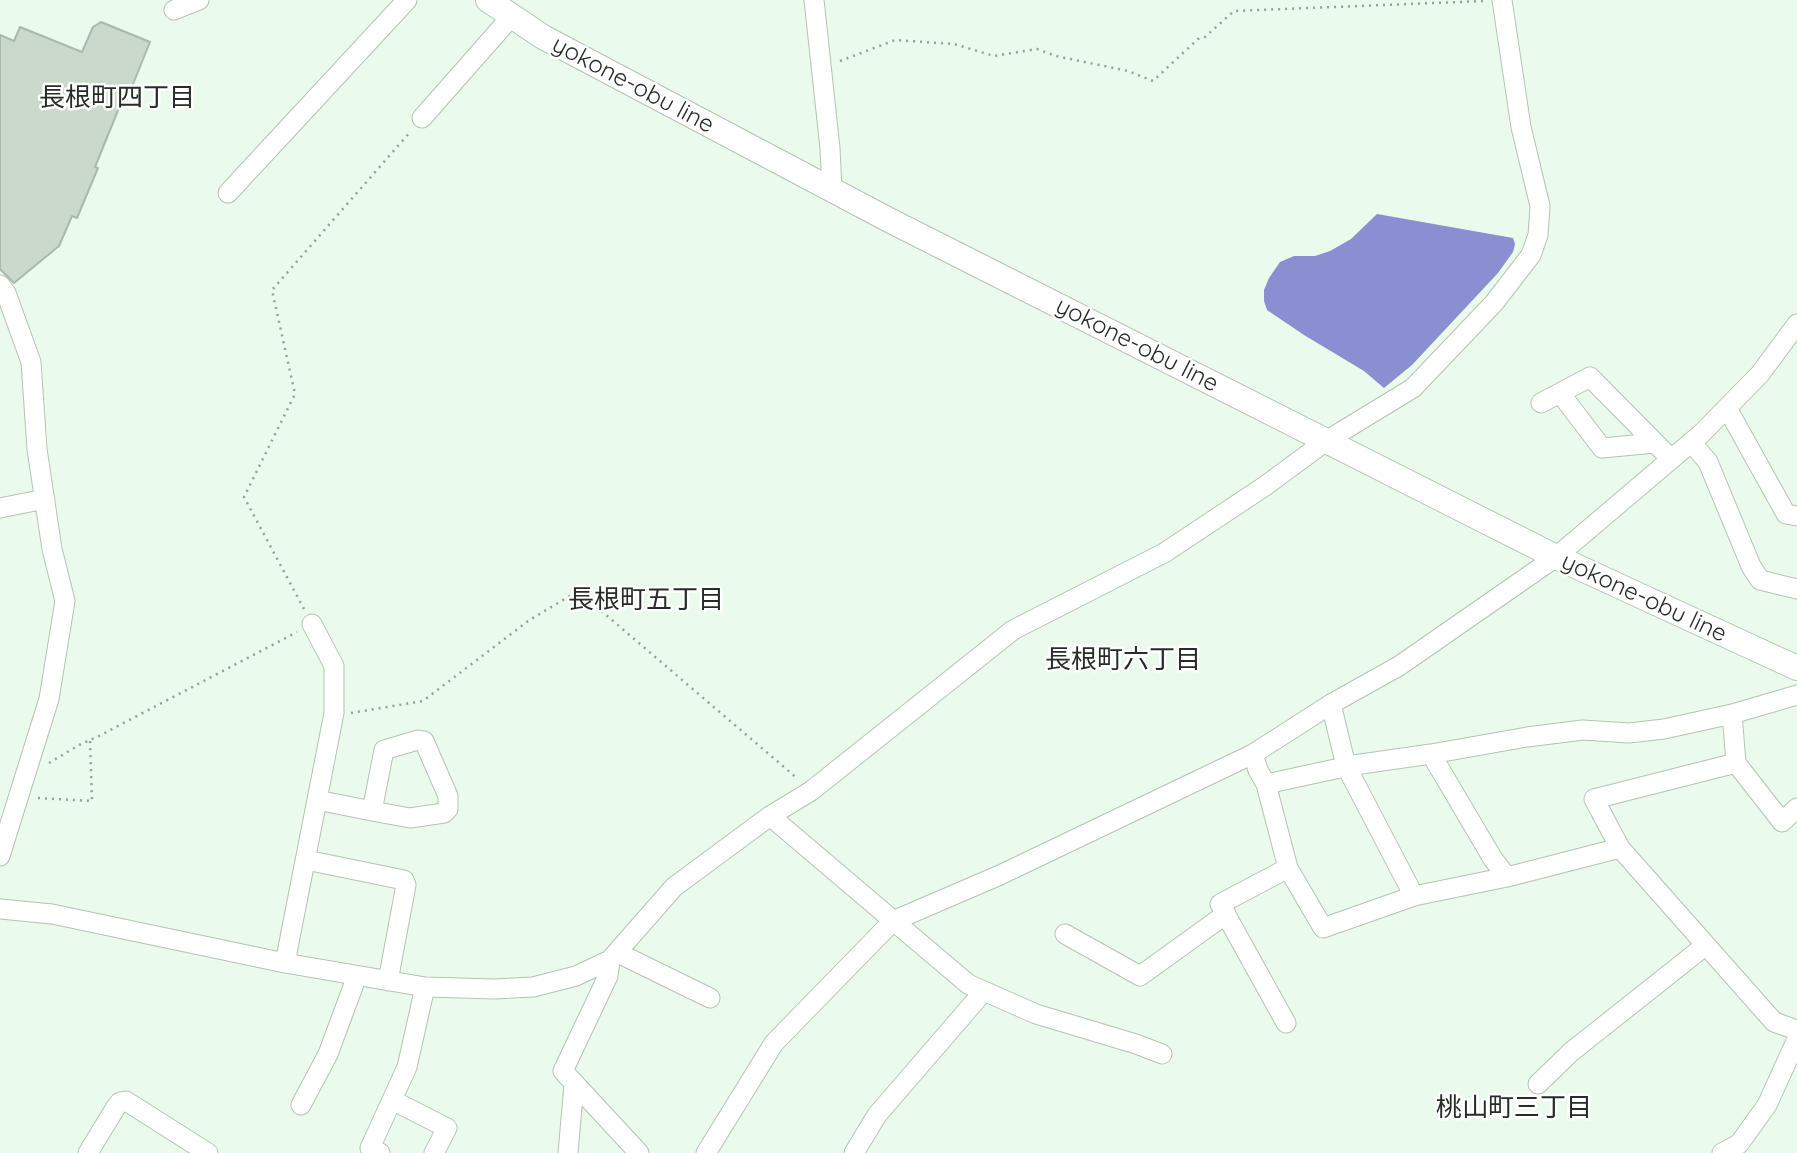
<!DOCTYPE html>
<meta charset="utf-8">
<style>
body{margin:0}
canvas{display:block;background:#eafaeb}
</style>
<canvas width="1797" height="1153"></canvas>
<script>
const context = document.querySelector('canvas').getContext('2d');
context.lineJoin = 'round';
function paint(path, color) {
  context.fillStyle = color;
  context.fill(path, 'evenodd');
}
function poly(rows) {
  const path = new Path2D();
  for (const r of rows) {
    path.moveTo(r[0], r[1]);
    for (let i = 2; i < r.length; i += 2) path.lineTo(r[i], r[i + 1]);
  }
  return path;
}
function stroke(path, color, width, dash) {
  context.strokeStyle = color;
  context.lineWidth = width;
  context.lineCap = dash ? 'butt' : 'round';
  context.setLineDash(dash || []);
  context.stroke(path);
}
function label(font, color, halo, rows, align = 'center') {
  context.font = font + ' Quicksand,"Noto Sans JP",sans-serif';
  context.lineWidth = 5;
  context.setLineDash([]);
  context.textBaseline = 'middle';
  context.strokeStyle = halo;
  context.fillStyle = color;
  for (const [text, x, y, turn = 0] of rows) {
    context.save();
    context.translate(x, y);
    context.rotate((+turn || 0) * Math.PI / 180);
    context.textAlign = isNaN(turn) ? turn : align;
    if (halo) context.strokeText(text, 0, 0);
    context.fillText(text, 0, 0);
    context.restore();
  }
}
paint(poly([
 [1377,214,1513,238,1515,244,1513,252,1498,273,1412,365,1384,388,1364,371,1304,335,1267,310,1264,301,1264,290,1269,278,1280,262,1294,256,1315,256,1330,251,1351,239]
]), '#898fd0');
const building = poly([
 [101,22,150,42,125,104,121,103,95,167,98,168,77,218,72,216,59,246,14,283,0,269,0,35,14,41,20,27,82,52,93,27,101,22]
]);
paint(building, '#cad9ca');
stroke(building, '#abb9ab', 2);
const minor = poly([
 [814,0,830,148,832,189],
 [174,10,199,0],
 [422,118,511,17],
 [228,193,407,0],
 [0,285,6,293,31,362,37,449,52,549,65,601,49,699,0,856],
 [1560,393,1602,448,1655,443],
 [1541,403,1590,377,1671,459],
 [1727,408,1786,514,1797,516],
 [1691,442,1708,462,1751,566,1760,580,1797,589],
 [0,508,45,499],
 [1732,714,1736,763,1782,822,1797,808],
 [1253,754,1258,770,1266,784,1354,765,1431,754,1527,737,1583,730,1629,733,1664,729,1732,714,1797,695],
 [1431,754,1493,859,1507,877,1620,848,1774,1022,1797,1030],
 [1266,784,1288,868,1323,928,1414,896,1346,766,1331,704],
 [317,800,372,811,410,818,444,813,448,809,448,796,424,741,418,740,384,750,372,811],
 [770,816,968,984,1036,1014,1136,1044,1162,1054],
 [1620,848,1594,799,1736,763],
 [306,860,404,880,406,885,388,981],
 [1414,896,1507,877],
 [0,909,52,914,285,963,425,987,495,989,533,987,576,976,610,960,674,887,770,816,811,791,1013,630,1164,553,1265,486,1326,441,1413,388,1494,303,1531,255,1538,235,1540,206,1521,127,1502,0],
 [1065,934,1140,976,1226,914],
 [618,953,710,998],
 [610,960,608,976,563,1071,639,1153],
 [285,963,334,713,334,666,312,624],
 [1286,1023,1220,904,1288,868],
 [1538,1084,1571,1052,1706,945],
 [392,1100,447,1128,434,1153],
 [301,1105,328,1054,357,976],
 [88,1153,116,1107,120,1102,126,1101,208,1153],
 [380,1153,370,1148,407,1067,425,987],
 [568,1153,574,1085],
 [706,1153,774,1043,893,921,1000,875,1253,754,1331,704,1399,666,1556,557,1701,434,1760,374,1797,324],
 [854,1153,877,1115,984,991],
 [1722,1153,1739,1144,1767,1105,1797,1039]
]);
const major = poly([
 [488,0,543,37,889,220,1556,557,1797,668]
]);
stroke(minor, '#b4c3b4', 21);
stroke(major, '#b4c3b4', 26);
stroke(poly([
 [840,61,895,40,954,44,994,56,1037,49,1056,56,1128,71,1153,81,1198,39,1205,37,1234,11,1484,1],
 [304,609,244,497,295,394,272,290,411,131],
 [351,713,423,701,528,621,578,591,798,779],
 [49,763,81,744,99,736,297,632],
 [38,798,92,801,90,740]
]), '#95a195', 2.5, [2, 5]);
stroke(minor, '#fff', 19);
stroke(major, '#fff', 24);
label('24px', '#262c26', '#fff', [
 ["yokone-obu line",633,85,28],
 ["yokone-obu line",1137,345,27],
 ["yokone-obu line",1644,598,25]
]);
label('26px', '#262c26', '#fff', [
 ["長根町四丁目",117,98],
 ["長根町五丁目",646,600],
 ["長根町六丁目",1123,660],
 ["桃山町三丁目",1514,1108]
]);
</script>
